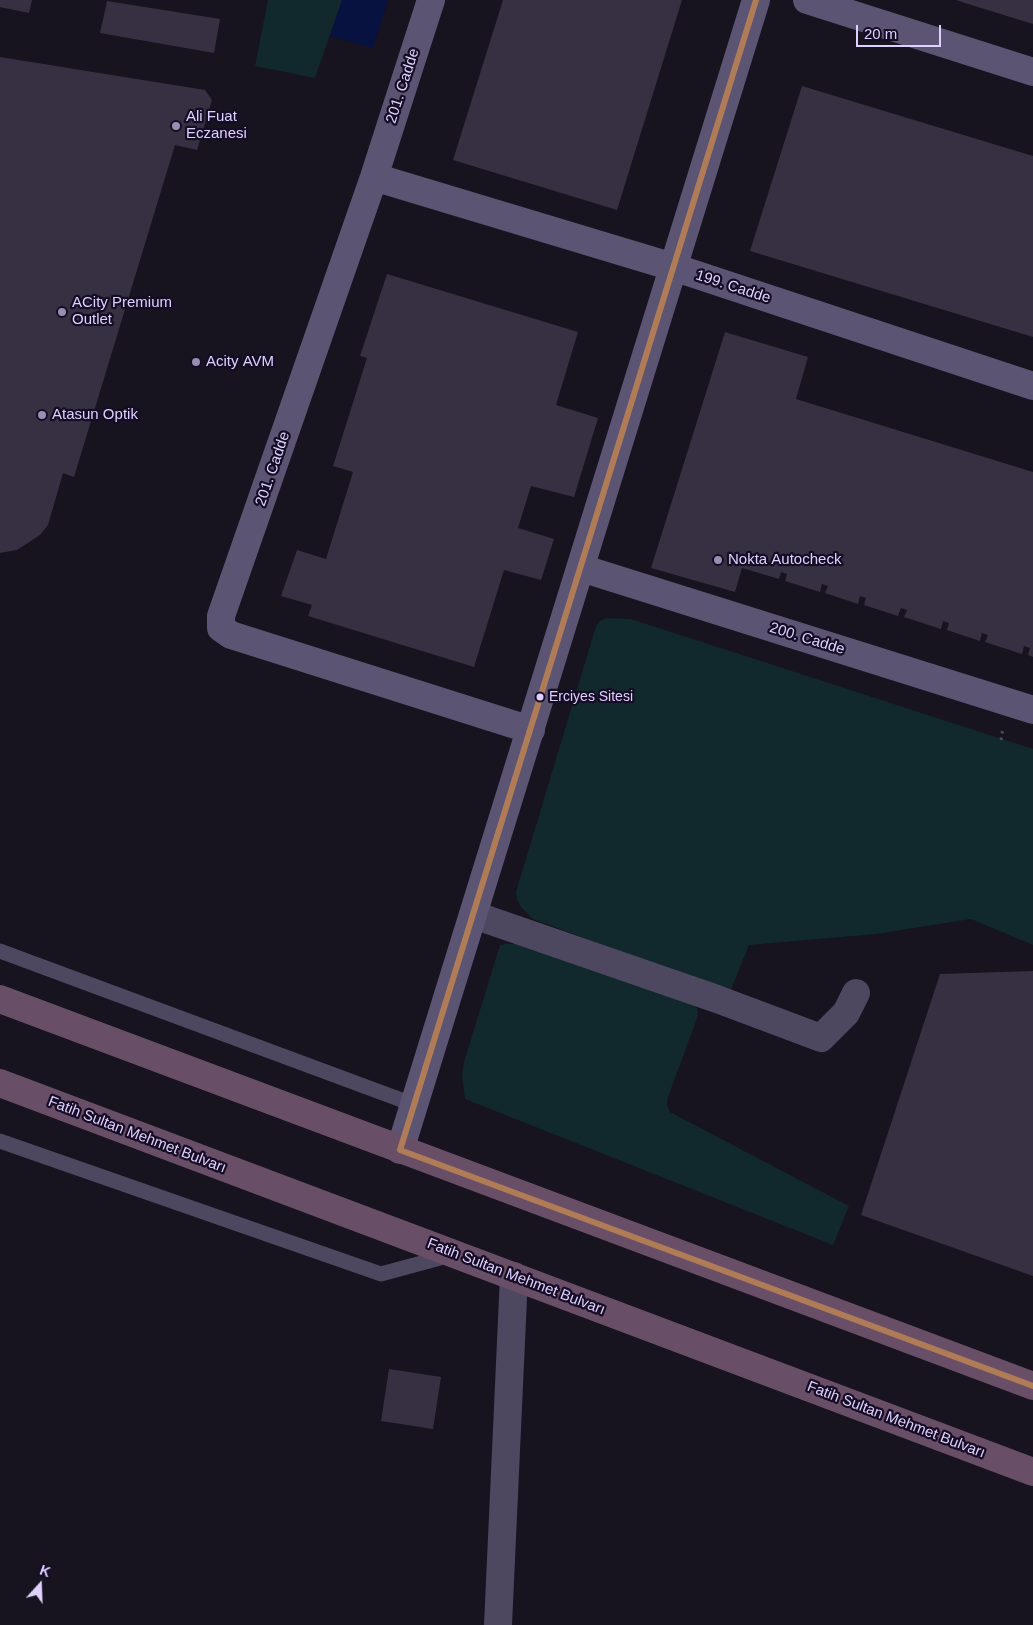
<!DOCTYPE html>
<meta charset="utf-8">
<style>
body{margin:0}
#map{position:relative;width:1033px;height:1625px;overflow:hidden;background:#17131f;font-family:Helvetica,sans-serif}
canvas{display:block}
.north{position:absolute;left:15px;top:1560px;width:50px;height:50px;-webkit-text-stroke:4px #160d25;paint-order:stroke;rotate:20deg;font-size:14px;font-weight:700;line-height:20px;text-align:center;color:#dfd1ff}
.north::after{content:'';display:block;margin:auto;width:18px;height:22px;background:#dfd1ff;clip-path:polygon(50% 0,100% 100%,50% 72%,0 100%)}
.scale{position:absolute;left:856px;top:25px;width:85px;height:22px;box-sizing:border-box;border:2px solid #dfd1ff;border-top:0;padding-left:6px;font-size:15px;line-height:18px;white-space:nowrap;color:#dfd1ff;-webkit-text-stroke:4px #160d25;paint-order:stroke}
</style>
<div id="map">
<canvas width="1033" height="1625"></canvas>
<div class="north">K</div>
<div class="scale">20 m</div>
</div>
<script>
const context = document.querySelector('canvas').getContext('2d');
context.lineJoin = 'round';
function paint(path, color) {
  context.fillStyle = color;
  context.fill(path, 'evenodd');
}
function poly(rows) {
  const path = new Path2D();
  for (const r of rows) {
    path.moveTo(r[0], r[1]);
    for (let i = 2; i < r.length; i += 2) path.lineTo(r[i], r[i + 1]);
  }
  return path;
}
function stroke(path, color, width, dash) {
  context.strokeStyle = color;
  context.lineWidth = width;
  context.lineCap = dash ? 'butt' : 'round';
  context.setLineDash(dash || []);
  context.stroke(path);
}
function label(font, color, halo, rows, align = 'center') {
  context.font = font + ' Helvetica,sans-serif';
  context.lineWidth = 4.5;
  context.setLineDash([]);
  context.textBaseline = 'middle';
  context.strokeStyle = halo;
  context.fillStyle = color;
  for (const [text, x, y, turn = 0] of rows) {
    context.save();
    context.translate(x, y);
    context.rotate((+turn || 0) * Math.PI / 180);
    context.textAlign = isNaN(turn) ? turn : align;
    if (halo) context.strokeText(text, 0, 0);
    context.fillText(text, 0, 0);
    context.restore();
  }
}
paint(poly([
 [268,0,342,0,315,78,255,66],
 [606,618,631,619,1033,749,1033,945,971,919,876,934,749,945,730,992,533,919,521,907,517,900,516,892,596,626,600,621],
 [506,944,517,944,692,1004,697,1008,698,1016,668,1097,667,1105,670,1112,849,1206,833,1245,465,1099,462,1075,464,1062,500,945]
]), '#11282d');
paint(poly([
 [342,0,388,0,373,48,330,36]
]), '#081241');
paint(poly([
 [0,0,32,0,29,13,0,7],
 [503,0,682,0,617,210,453,160],
 [956,0,1033,0,1033,24,965,3],
 [107,1,220,19,214,53,100,33],
 [0,57,205,90,212,100,197,150,175,145,74,477,63,473,48,525,40,535,17,550,0,553],
 [802,86,1033,156,1033,337,750,251],
 [387,274,578,332,556,405,598,418,574,497,531,486,518,528,554,539,541,580,504,570,474,667,308,616,312,605,281,596,297,550,326,559,353,472,333,466,367,358,360,356],
 [725,332,808,357,796,399,1033,472,1033,657,1028,655,1030,648,1024,646,1022,654,985,642,988,635,982,633,980,641,947,630,949,623,943,621,941,629,904,617,907,610,901,608,898,616,864,605,866,598,860,596,858,604,825,593,828,586,822,584,820,592,785,581,787,574,781,572,779,579,742,568,735,592,651,568],
 [1033,971,1033,1276,861,1215,940,974],
 [389,1369,441,1377,433,1429,381,1421]
]), '#373042');
stroke(poly([
 [1001,740,1003,728]
]), '#475163', 3, [2.5, 4]);
stroke(poly([
 [0,951,415,1105],
 [0,1141,381,1274,451,1255]
]), '#4d4760', 15);
stroke(poly([
 [474,915,717,999,821,1038,846,1013,856,993],
 [498,1625,514,1276]
]), '#4d4760', 28);
stroke(poly([
 [431,0,374,177,221,616,221,628,231,635,531,730],
 [807,0,1033,72],
 [374,177,673,267,1033,386],
 [581,568,1033,710],
 [400,1150,756,0]
]), '#5b5473', 28);
stroke(poly([
 [0,999,1033,1386],
 [0,1083,1033,1472]
]), '#684e66', 28);
stroke(poly([
 [756,0,400,1150,1033,1386]
]), '#b07c57', 6);
for (const [x, y, r, color] of [
 [176,126,5,"#998eb1"],
 [62,312,5,"#998eb1"],
 [196,362,5,"#998eb1"],
 [42,415,5,"#998eb1"],
 [718,560,5,"#998eb1"],
 [540,697,4.5,"#dfd1ff"]
]) {
  const dot = new Path2D();
  dot.arc(x, y, r, 0, 2 * Math.PI);
  context.fillStyle = color;
  context.fill(dot);
  stroke(dot, '#160d25', 2);
}
label('14px', '#dfd1ff', '#160d25', [
 ["Erciyes Sitesi",549,697]
], 'left');
label('15px', '#dfd1ff', '#160d25', [
 ["201. Cadde",403,86,-72],
 ["199. Cadde",733,287,18],
 ["201. Cadde",273,469,-71],
 ["200. Cadde",807,639,17],
 ["Fatih Sultan Mehmet Bulvarı",137,1135,21],
 ["Fatih Sultan Mehmet Bulvarı",516,1277,21],
 ["Fatih Sultan Mehmet Bulvarı",896,1420,21]
]);
label('15px', '#dfd1ff', '#160d25', [
 ["Ali Fuat",186,117],
 ["Eczanesi",186,134],
 ["ACity Premium",72,303],
 ["Outlet",72,320],
 ["Acity AVM",206,362],
 ["Atasun Optik",52,415],
 ["Nokta Autocheck",728,560]
], 'left');
</script>
